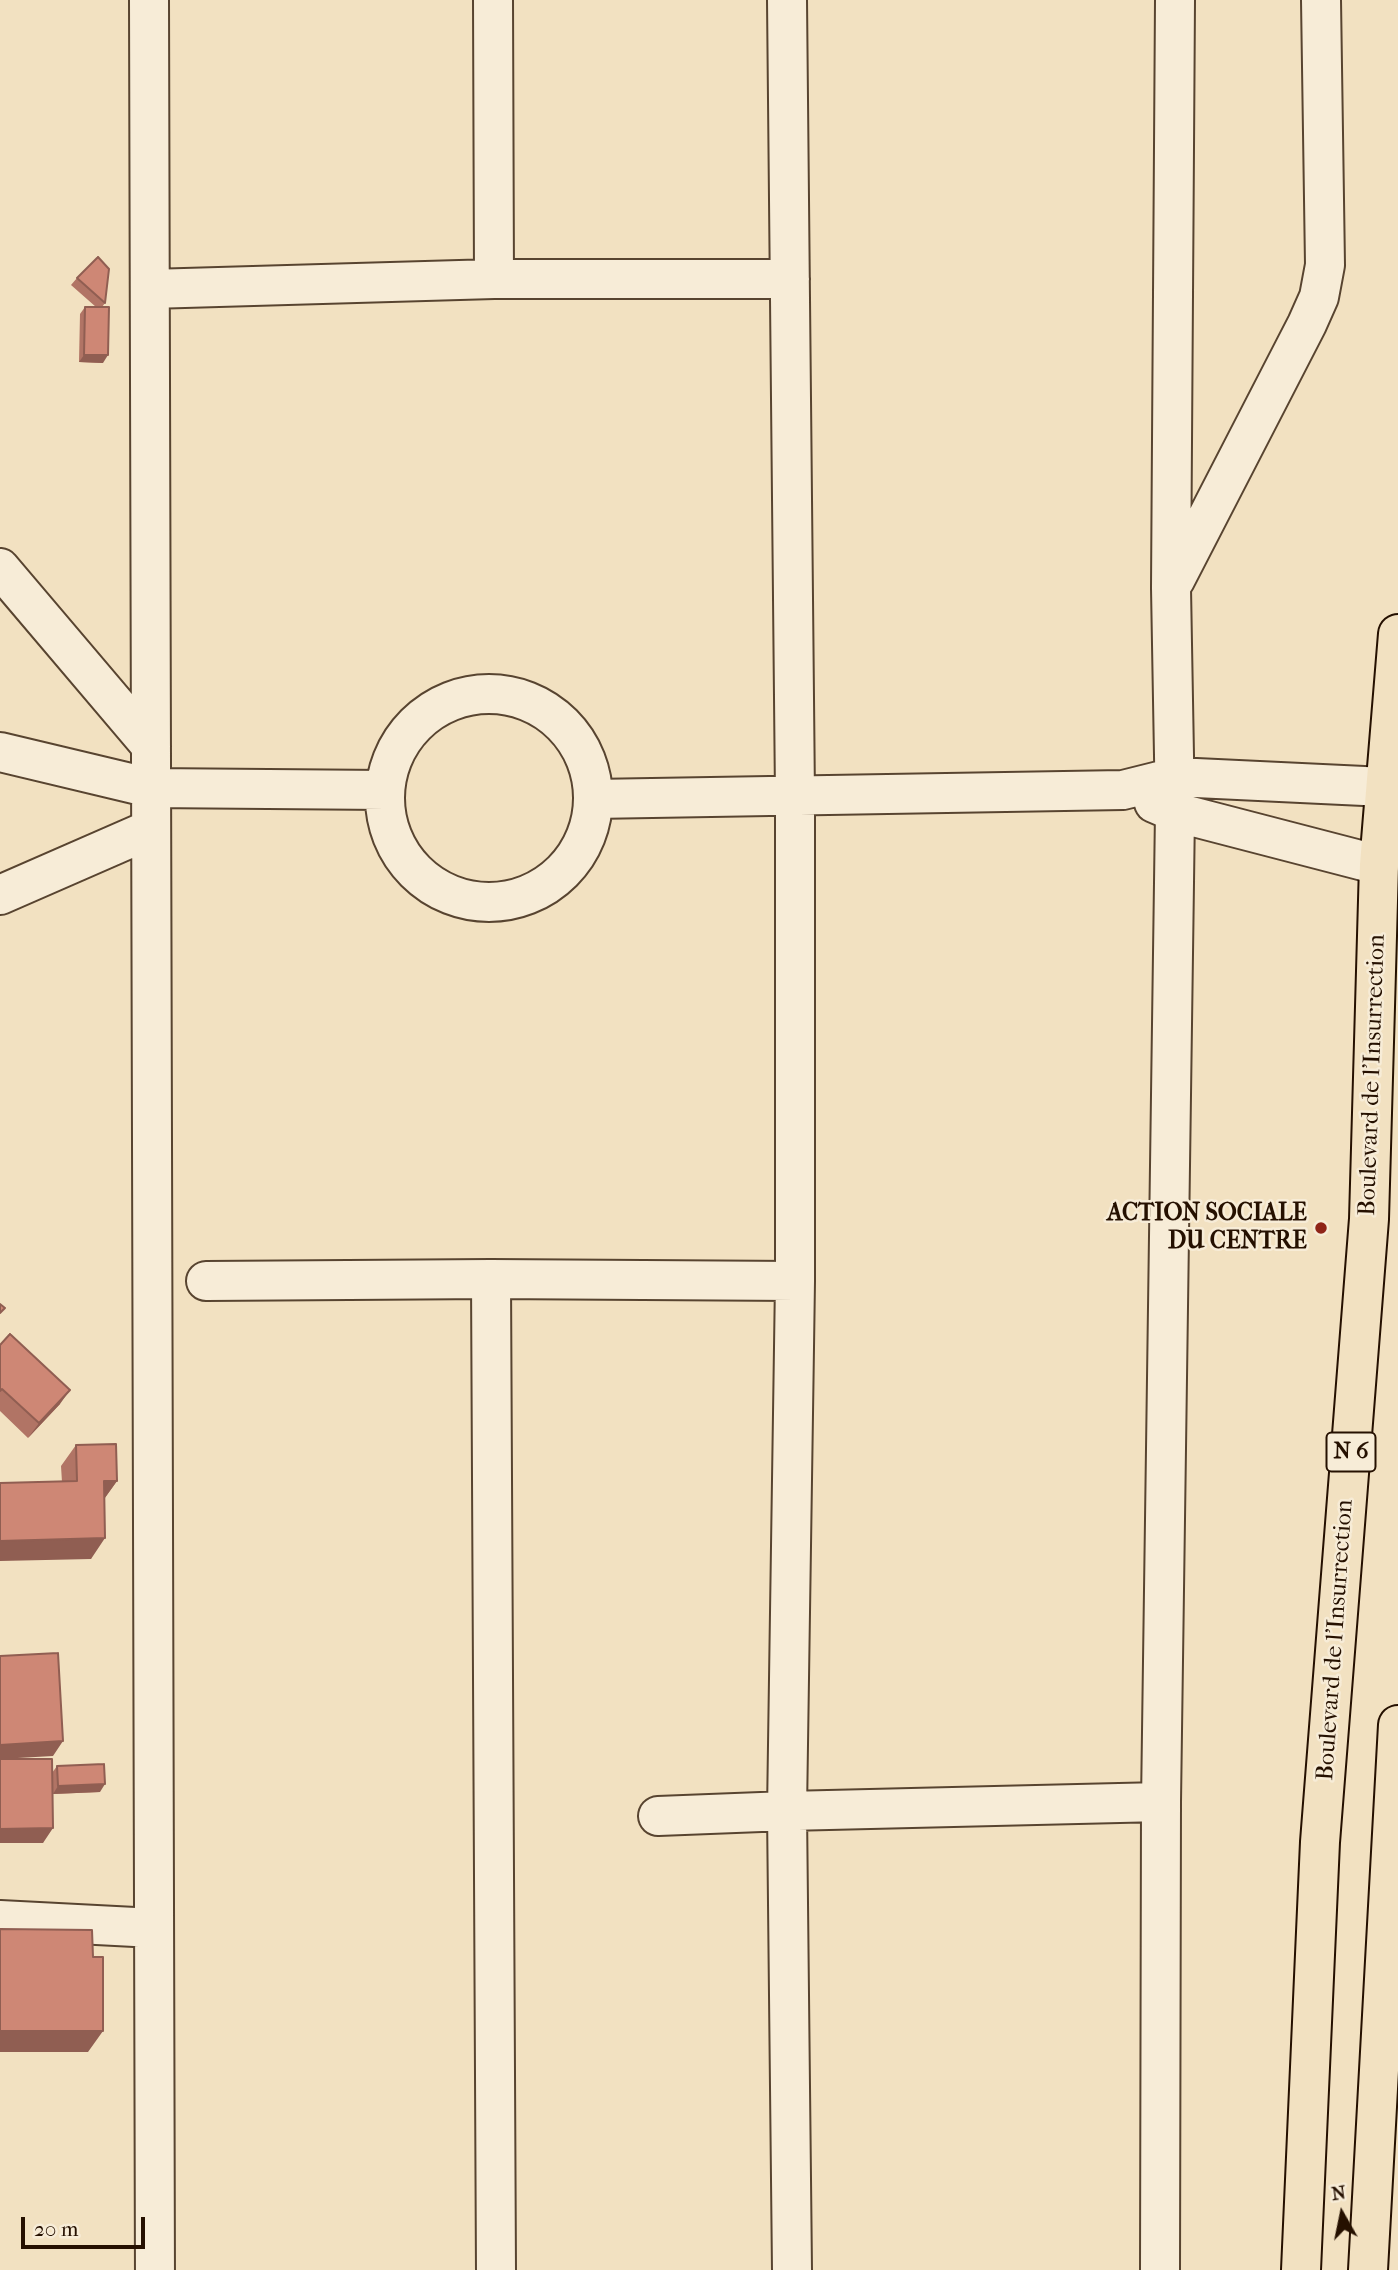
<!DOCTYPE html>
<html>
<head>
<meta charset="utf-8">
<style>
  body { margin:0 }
  #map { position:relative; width:1398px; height:2270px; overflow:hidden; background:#f2e1c1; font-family:"IM FELL French Canon",serif }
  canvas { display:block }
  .north { position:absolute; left:1307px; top:2179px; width:70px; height:70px; -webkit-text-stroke:5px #f7ecd7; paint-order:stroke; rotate:351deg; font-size:19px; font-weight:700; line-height:28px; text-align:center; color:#251000 }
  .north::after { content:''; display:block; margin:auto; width:24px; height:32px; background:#251000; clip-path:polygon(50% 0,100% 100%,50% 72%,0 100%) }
  .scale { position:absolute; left:21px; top:2217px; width:124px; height:32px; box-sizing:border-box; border:4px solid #251000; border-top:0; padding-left:9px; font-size:21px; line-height:24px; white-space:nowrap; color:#251000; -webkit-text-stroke:5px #f7ecd7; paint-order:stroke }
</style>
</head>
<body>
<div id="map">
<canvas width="1398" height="2270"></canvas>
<div class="north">N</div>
<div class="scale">20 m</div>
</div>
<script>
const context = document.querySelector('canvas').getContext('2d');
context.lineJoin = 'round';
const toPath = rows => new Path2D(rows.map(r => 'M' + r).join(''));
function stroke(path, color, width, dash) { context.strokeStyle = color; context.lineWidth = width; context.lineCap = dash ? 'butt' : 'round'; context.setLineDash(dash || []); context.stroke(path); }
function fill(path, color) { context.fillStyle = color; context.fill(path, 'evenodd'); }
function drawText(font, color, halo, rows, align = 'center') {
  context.font = font + ' "IM FELL French Canon",serif'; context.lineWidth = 5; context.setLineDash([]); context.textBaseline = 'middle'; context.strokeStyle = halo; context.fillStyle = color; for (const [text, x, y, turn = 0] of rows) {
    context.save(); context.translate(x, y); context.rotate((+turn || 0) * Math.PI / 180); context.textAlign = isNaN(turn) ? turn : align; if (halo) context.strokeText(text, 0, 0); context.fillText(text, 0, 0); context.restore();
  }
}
const minor = toPath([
  [149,0,155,2270],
  [493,0,494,279],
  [787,0,795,796,795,1281,787,1811,792,2270],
  [150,289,494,279,790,279],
  [0,568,151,746],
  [1175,580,1307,324,1319,297,1325,265,1321,0],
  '385 798a104 104 0 1 1 208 0a104 104 0 1 1-208 0Z',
  [0,752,151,788,385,790],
  [593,799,1123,790,1175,777,1385,787],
  [1154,803,1175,812,1379,865],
  [0,895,151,829],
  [491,1279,496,2270],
  [206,1281,491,1279,795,1281],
  [658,1816,787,1811,1161,1802],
  [0,1920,154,1928],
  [1160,2270,1161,1802,1175,812,1171,588,1175,0]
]);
const primary = toPath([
  [1301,2270,1320,1842,1369,1219,1379,865,1398,634],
  [1368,2270,1398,1725]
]);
stroke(minor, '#584430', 42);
stroke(primary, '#251000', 42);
stroke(minor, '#f7ecd7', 38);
stroke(primary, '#f2e1c1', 38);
fill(toPath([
  [77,278,105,303,102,307,103,363,79,362,80,314,85,307,96,307,71,285],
  [0,1345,60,1404,28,1438,0,1411],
  [76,1445,117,1481,104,1499,91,1559,62,1482,61,1466],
  [0,1759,52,1773,57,1766,100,1792,53,1794,43,1843,0,1843]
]), '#b17465');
fill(toPath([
  [84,355,108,355,103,363,79,362],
  [70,1390,60,1404,28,1438,39,1423],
  [104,1481,117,1481,102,1502],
  [105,1538,91,1559,0,1561,0,1541],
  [63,1741,53,1756,0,1759,0,1745],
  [105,1784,100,1792,53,1794,58,1786],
  [53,1828,43,1843,0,1843,0,1829],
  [0,2031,103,2031,88,2052,0,2052]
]), '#905e52');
const building = toPath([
  [98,257,109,269,105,303,77,278,98,257],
  [85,307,109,307,108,355,84,355,85,307],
  [0,1304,5,1308,0,1313,0,1304],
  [10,1334,70,1390,39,1423,2,1389,0,1391,0,1345,10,1334],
  [116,1444,117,1481,104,1481,105,1538,0,1541,0,1483,77,1481,76,1445,116,1444],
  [58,1653,63,1741,0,1745,0,1656,58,1653],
  [0,1759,52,1759,53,1828,0,1829,0,1759],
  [104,1764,105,1784,58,1786,57,1766,104,1764],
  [0,1929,92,1930,93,1957,103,1957,103,2031,0,2031,0,1929]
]);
fill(building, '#ce8775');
stroke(building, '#905e52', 2);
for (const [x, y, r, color] of [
  [1321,1228,7,"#8f2418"]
]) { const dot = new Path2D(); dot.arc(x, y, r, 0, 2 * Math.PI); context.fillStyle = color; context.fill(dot); stroke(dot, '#f7ecd7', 2.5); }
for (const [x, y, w] of [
  [1351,1452,49]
]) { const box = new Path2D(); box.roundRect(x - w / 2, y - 19.5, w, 39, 5); context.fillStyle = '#f7ecd7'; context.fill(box); stroke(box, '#251000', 2); }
drawText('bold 23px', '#251000', null, [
  ["N 6",1351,1452]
]);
drawText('24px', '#251000', '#f7ecd7', [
  ["Boulevard de l'Insurrection",1373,1075,-88],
  ["Boulevard de l'Insurrection",1336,1640,-86]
]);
drawText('bold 24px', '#251000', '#f7ecd7', [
  ["ACTION SOCIALE",1307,1214],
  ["DU CENTRE",1307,1242]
], 'right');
</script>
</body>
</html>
